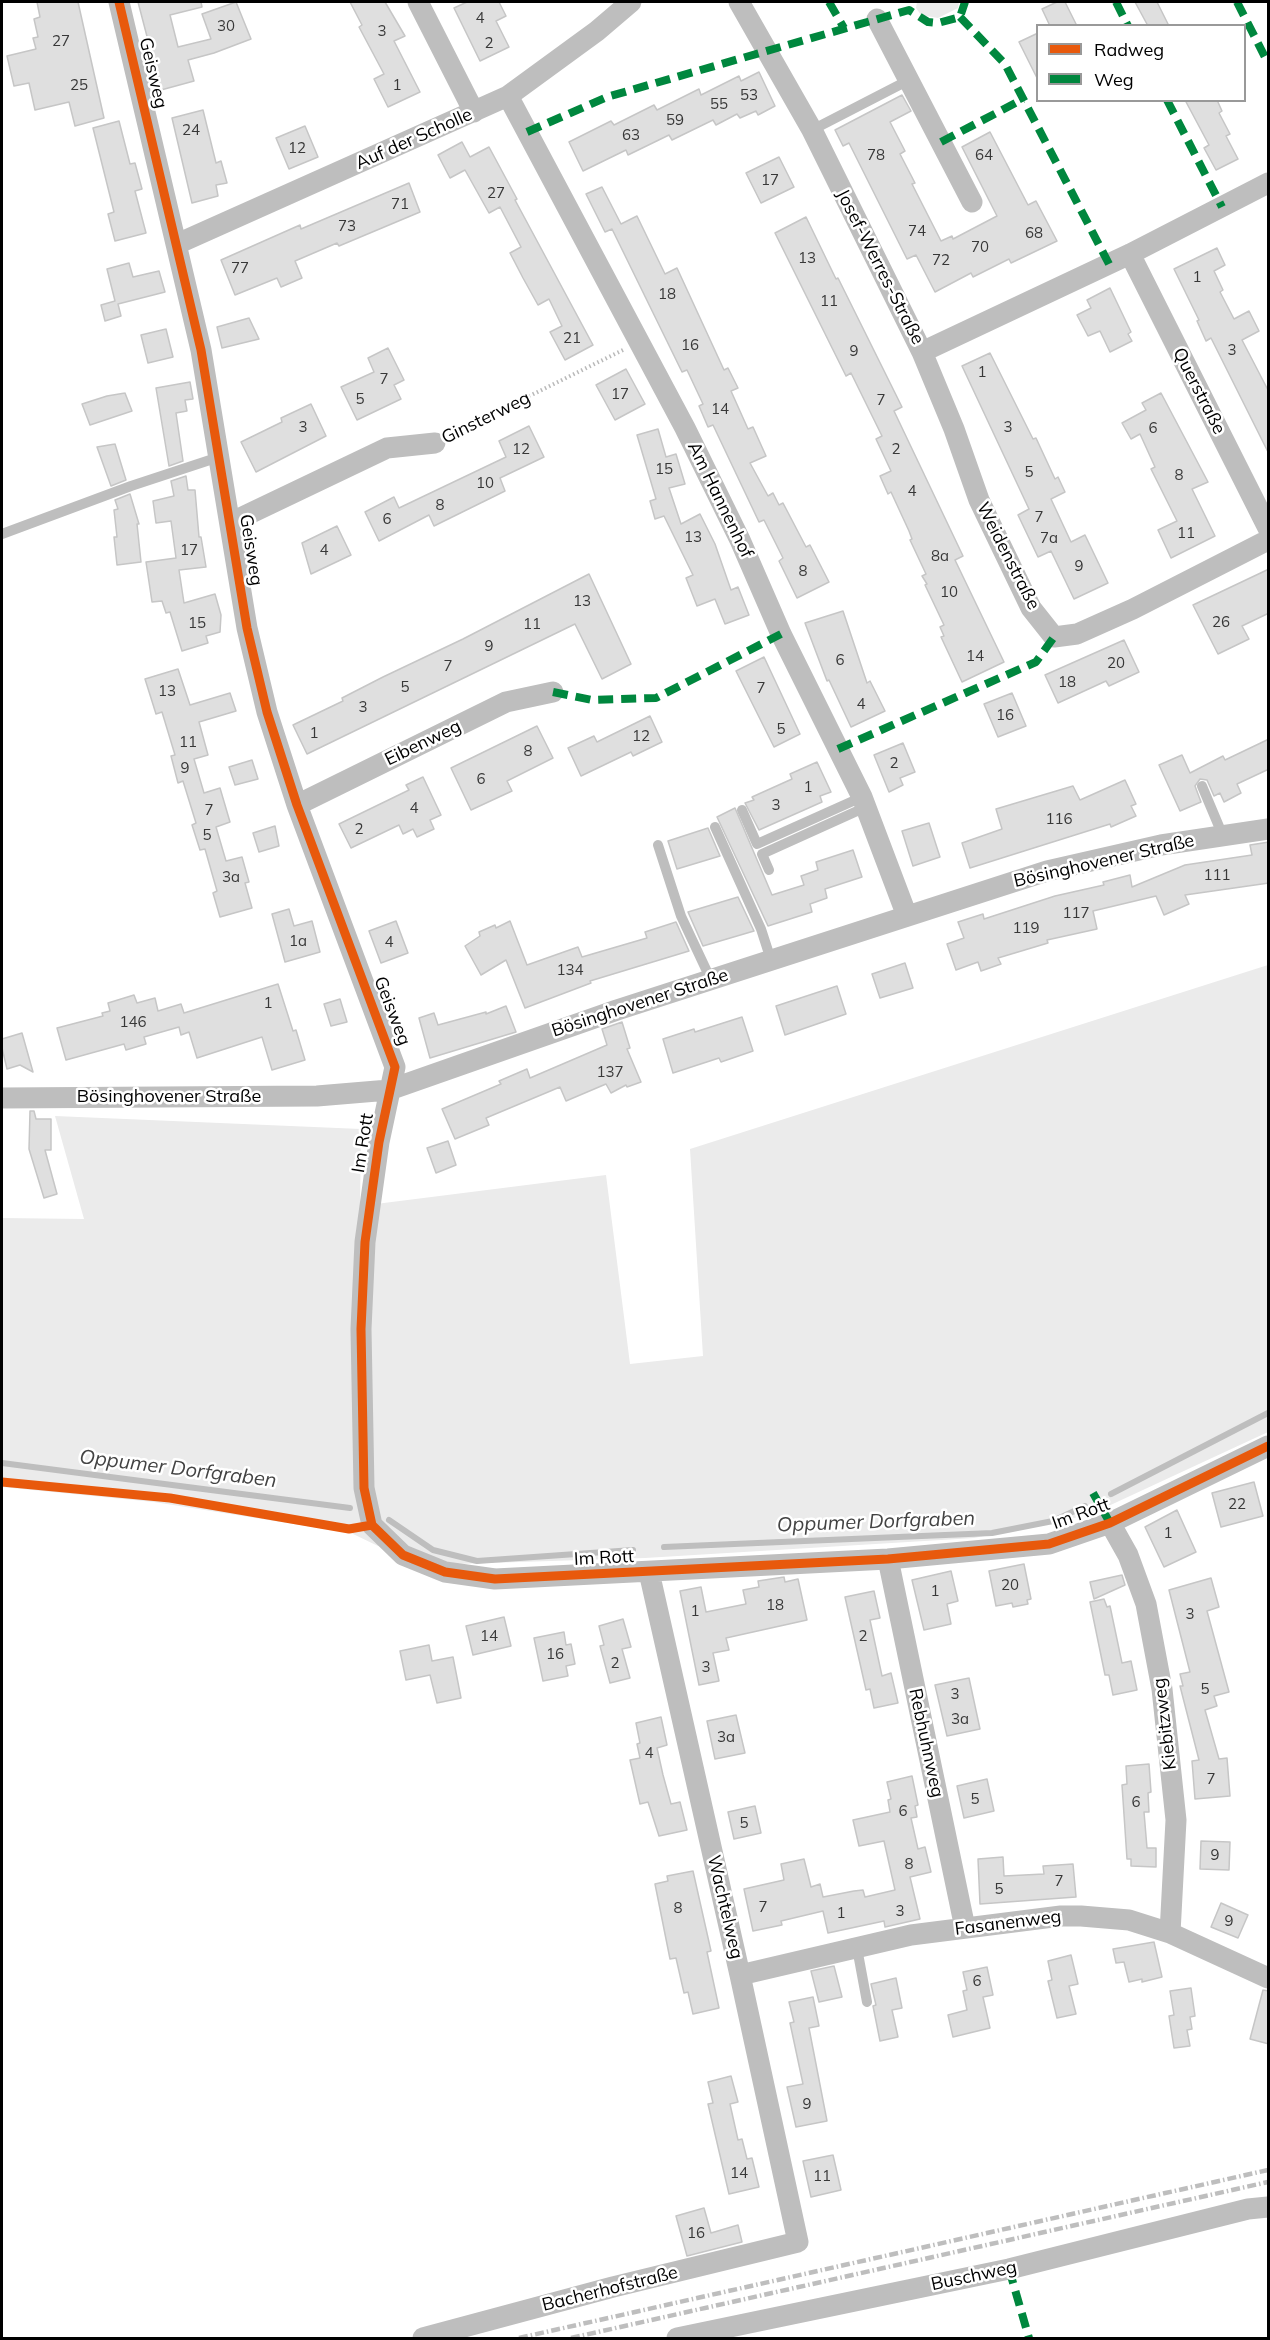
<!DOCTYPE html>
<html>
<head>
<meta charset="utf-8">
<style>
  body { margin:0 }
  #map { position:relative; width:1270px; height:2340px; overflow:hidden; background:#fff; font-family:Mulish,sans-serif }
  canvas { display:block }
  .frame { position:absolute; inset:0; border:3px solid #000; pointer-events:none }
  .legend { position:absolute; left:1036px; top:24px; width:210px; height:78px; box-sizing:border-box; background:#fff; border:2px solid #999; margin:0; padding:8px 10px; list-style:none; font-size:18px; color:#000 }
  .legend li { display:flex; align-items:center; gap:12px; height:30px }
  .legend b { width:30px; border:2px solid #999 }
</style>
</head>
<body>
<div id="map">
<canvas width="1270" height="2340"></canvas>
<div class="frame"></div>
<ul class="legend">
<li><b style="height:8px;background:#e8590c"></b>Radweg</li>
<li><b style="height:8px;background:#00873e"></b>Weg</li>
</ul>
</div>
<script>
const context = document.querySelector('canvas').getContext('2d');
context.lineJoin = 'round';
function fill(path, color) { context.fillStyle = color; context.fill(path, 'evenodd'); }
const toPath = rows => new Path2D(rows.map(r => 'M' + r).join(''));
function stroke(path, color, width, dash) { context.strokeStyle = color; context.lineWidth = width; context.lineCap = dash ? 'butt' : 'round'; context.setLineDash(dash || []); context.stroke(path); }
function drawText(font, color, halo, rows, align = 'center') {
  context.font = font + ' Mulish,sans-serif'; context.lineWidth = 5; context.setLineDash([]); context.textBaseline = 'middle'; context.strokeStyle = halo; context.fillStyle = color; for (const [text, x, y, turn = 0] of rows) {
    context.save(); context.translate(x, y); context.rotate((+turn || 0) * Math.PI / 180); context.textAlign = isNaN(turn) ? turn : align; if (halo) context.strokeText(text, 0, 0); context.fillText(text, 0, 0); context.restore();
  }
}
fill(toPath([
  [917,2,959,2,958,8,938,18,921,15,916,8],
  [1268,965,1268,1432,1089,1515,974,1538,645,1558,457,1564,378,1546,351,1533,154,1502,2,1487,2,1218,84,1219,55,1116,361,1129,360,1206,606,1175,630,1364,703,1356,690,1149]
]), '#ebebeb');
stroke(toPath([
  [2,1463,350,1508],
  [1111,1494,1268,1413],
  [389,1520,433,1550,477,1561,633,1550],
  [664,1547,992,1533,1053,1521,1085,1506]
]), '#bebebe', 6);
const building = toPath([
  [37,2,78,2,104,118,75,126,69,102,35,110,29,83,14,86,7,56,36,49,33,38,38,37,34,19,40,17,37,2],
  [138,2,201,2,202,7,170,15,178,47,211,39,202,14,236,2,251,39,214,53,188,60,194,81,161,90,138,2],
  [350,2,385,2,405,36,394,41,420,92,388,107,374,79,384,74,359,27,362,25,350,2],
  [467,2,499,2,506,16,496,21,509,47,480,61,454,8,467,2],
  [1057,2,1065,2,1077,26,1050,26,1042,9,1057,2],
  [1135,2,1157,2,1169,26,1148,26,1135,2],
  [1038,33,1038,80,1019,42,1038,33],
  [759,72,775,106,758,115,756,111,740,118,737,114,716,125,713,120,672,140,669,135,628,155,626,150,583,171,569,142,611,121,614,125,654,105,657,110,699,89,701,95,739,76,741,81,759,72],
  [902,95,911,111,890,122,905,151,900,154,915,183,912,184,941,241,952,236,953,239,997,216,962,147,990,132,1028,205,1036,201,1057,241,1011,263,1009,259,973,277,971,273,935,292,916,255,907,259,849,143,843,146,835,130,902,95],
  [1185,100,1217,100,1222,111,1219,113,1230,134,1226,136,1238,159,1216,170,1204,148,1209,145,1185,100],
  [203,110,216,163,221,161,227,183,216,185,218,196,192,203,172,118,203,110],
  [119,121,130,164,135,163,142,189,135,191,146,233,115,241,108,214,114,212,93,128,119,121],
  [305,126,318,157,289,169,276,138,305,126],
  [462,142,470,157,489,147,517,199,515,200,593,345,565,360,550,332,562,326,549,299,538,305,523,278,510,253,521,247,500,207,489,213,465,170,450,178,438,155,462,142],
  [779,157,794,187,761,203,746,173,779,157],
  [409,183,420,212,339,246,337,243,295,261,302,278,281,287,277,278,235,295,221,260,300,225,301,229,409,183],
  [602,187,621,224,637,216,665,274,677,268,724,370,728,368,738,388,731,391,748,429,753,427,766,456,750,463,768,496,773,493,779,505,783,503,806,547,810,545,829,582,797,598,779,561,783,558,764,520,759,522,713,425,708,427,699,406,703,404,687,370,682,372,612,229,605,232,586,194,602,187],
  [806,217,836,279,838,278,902,407,894,411,963,556,955,560,1004,662,962,682,941,637,944,636,940,627,944,625,925,585,927,584,922,576,926,574,910,540,912,539,909,531,891,492,888,494,880,476,891,471,876,439,882,436,851,373,846,376,775,233,806,217],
  [1217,248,1225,265,1214,271,1223,290,1220,292,1234,319,1249,311,1259,331,1242,340,1269,392,1269,454,1211,338,1206,341,1197,321,1199,320,1174,269,1217,248],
  [129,263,133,277,159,271,165,292,118,304,121,316,105,321,101,305,115,301,107,269,129,263],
  [1110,288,1131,332,1128,334,1132,341,1110,352,1100,331,1088,336,1077,315,1091,308,1087,300,1110,288],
  [249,318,259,339,222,348,217,327,249,318],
  [166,329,173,357,148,363,141,335,166,329],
  [388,348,404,380,394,385,401,399,357,420,341,387,374,372,368,358,388,348],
  [990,353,1033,439,1036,438,1055,479,1058,477,1065,492,1051,499,1071,542,1085,535,1108,583,1074,599,1051,551,1038,557,1018,515,1029,509,962,366,990,353],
  [626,369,645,404,615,420,596,385,626,369],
  [190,382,193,399,185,400,187,411,176,413,183,461,169,466,156,388,190,382],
  [125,393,132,411,90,425,82,404,107,396,125,393],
  [1161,393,1208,482,1192,489,1215,536,1171,558,1158,530,1177,521,1151,469,1155,467,1140,434,1131,439,1122,423,1146,410,1142,403,1161,393],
  [311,404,326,436,256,472,241,442,282,422,281,418,311,404],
  [529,426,544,457,500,478,505,491,434,526,429,515,379,541,365,512,394,497,399,508,506,457,499,441,529,426],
  [658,429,666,457,676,454,685,484,669,488,681,524,700,514,715,544,731,590,738,587,749,615,725,624,715,599,697,606,686,578,693,575,664,516,655,519,650,501,656,499,637,435,658,429],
  [115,444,126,480,111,486,97,447,115,444],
  [186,476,188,490,195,490,199,537,201,537,206,567,179,570,184,603,215,594,221,615,220,632,206,636,208,643,182,651,170,612,166,613,162,601,152,602,146,562,176,558,171,521,156,523,153,501,174,496,171,481,186,476],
  [130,494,139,524,137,524,141,562,117,565,114,537,117,537,114,510,118,509,115,500,130,494],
  [337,526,351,555,311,574,302,543,337,526],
  [1269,569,1269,613,1242,626,1249,639,1218,654,1193,605,1269,569],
  [589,574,631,664,602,679,575,624,307,754,293,725,343,701,342,698,383,677,463,639,589,574],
  [843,611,867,683,870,681,885,711,851,727,829,680,827,681,805,623,843,611],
  [1124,640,1139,672,1109,686,1106,681,1058,703,1045,675,1124,640],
  [764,657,800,734,774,747,736,671,764,657],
  [178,669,190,705,230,693,236,711,199,722,208,755,194,759,204,793,220,788,230,822,216,827,226,861,242,857,249,882,245,883,252,908,220,917,213,893,217,891,205,849,200,850,192,825,196,823,183,781,178,783,171,756,175,755,162,712,156,714,145,679,178,669],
  [1012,693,1026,726,998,737,984,704,1012,693],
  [650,716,662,742,633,756,631,752,581,776,568,748,594,736,597,742,650,716],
  [537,726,553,758,507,781,512,791,471,810,451,768,537,726],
  [1269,739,1269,769,1237,784,1241,793,1224,802,1220,793,1214,796,1207,780,1200,779,1195,786,1201,802,1180,811,1159,765,1182,755,1190,773,1223,756,1225,760,1269,739],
  [903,743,915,772,900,778,903,785,889,792,874,755,903,743],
  [252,760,258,779,235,785,229,767,252,760],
  [817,762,831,792,820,796,822,802,759,830,745,803,754,800,752,797,792,779,790,774,817,762],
  [423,777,441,815,430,820,434,829,417,837,413,829,403,834,399,825,351,848,339,824,409,790,406,785,423,777],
  [1125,780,1136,804,1131,806,1136,816,1111,827,1110,824,970,868,962,843,1002,829,996,809,1073,786,1080,800,1125,780],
  [735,808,772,895,804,885,801,876,818,870,816,862,853,850,862,877,825,889,827,898,810,904,812,912,768,926,717,817,735,808],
  [929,823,940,857,913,866,902,831,929,823],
  [275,826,279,846,259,852,253,833,275,826],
  [708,828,720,856,677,869,668,841,708,828],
  [1269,842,1269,883,1185,895,1189,904,1164,915,1156,896,1093,911,1097,929,1047,940,1048,943,998,958,1001,964,981,971,978,962,956,970,947,944,964,938,958,922,983,914,984,919,1055,896,1104,885,1103,882,1130,875,1132,887,1185,865,1252,855,1250,845,1269,842],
  [738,897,754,931,703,946,688,912,738,897],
  [289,909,294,926,312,921,320,952,285,962,272,914,289,909],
  [396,921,408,953,381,963,369,931,396,921],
  [510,921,527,965,578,947,582,957,647,938,645,932,676,922,689,951,590,981,591,983,525,1008,506,960,481,975,465,946,480,936,479,932,495,925,496,928,510,921],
  [905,963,913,988,880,998,872,974,905,963],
  [278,984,293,1031,296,1030,305,1060,272,1070,262,1037,197,1058,189,1032,181,1035,179,1027,144,1037,146,1044,126,1050,124,1044,66,1060,57,1028,103,1016,102,1013,110,1011,108,1003,134,995,137,1003,155,998,158,1011,181,1004,184,1013,278,984],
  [837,986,846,1014,785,1035,776,1006,837,986],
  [340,999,347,1022,331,1026,324,1004,340,999],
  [506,1006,516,1032,430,1058,419,1018,434,1013,438,1025,486,1012,486,1014,506,1006],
  [742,1017,753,1051,721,1062,719,1058,673,1073,663,1039,694,1029,695,1032,742,1017],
  [622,1022,630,1048,627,1049,641,1082,627,1087,626,1085,611,1093,606,1084,566,1101,560,1087,486,1118,489,1125,455,1139,442,1109,501,1084,499,1081,527,1069,530,1078,607,1045,602,1029,622,1022],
  [22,1033,33,1072,20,1065,7,1069,2,1048,2,1039,22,1033],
  [30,1111,34,1111,36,1119,51,1119,51,1150,45,1150,57,1194,44,1198,29,1149,30,1111],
  [448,1141,456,1165,436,1173,427,1148,448,1141],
  [1254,1482,1263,1516,1221,1527,1212,1493,1254,1482],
  [1177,1510,1196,1552,1164,1567,1145,1527,1177,1510],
  [1024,1564,1031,1599,1027,1600,1028,1604,1013,1607,1012,1603,996,1606,989,1571,1024,1564],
  [951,1571,958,1601,947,1604,951,1624,924,1630,912,1580,951,1571],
  [1122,1575,1125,1585,1094,1599,1090,1582,1122,1575],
  [784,1577,785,1582,798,1579,807,1620,726,1638,729,1650,713,1653,719,1681,699,1685,680,1591,701,1587,706,1612,746,1604,743,1590,759,1587,758,1581,784,1577],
  [1211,1578,1219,1607,1207,1611,1229,1692,1214,1696,1217,1706,1205,1710,1219,1759,1227,1758,1230,1796,1195,1799,1192,1761,1199,1760,1180,1686,1183,1686,1180,1674,1190,1672,1169,1590,1211,1578],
  [874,1591,880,1618,870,1620,882,1676,891,1673,898,1703,874,1708,870,1689,866,1690,845,1597,874,1591],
  [1104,1599,1107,1607,1110,1606,1122,1663,1131,1661,1137,1690,1113,1695,1109,1675,1105,1675,1090,1602,1104,1599],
  [504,1617,511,1646,473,1655,466,1626,504,1617],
  [623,1619,631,1647,622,1649,630,1678,610,1683,600,1646,604,1645,599,1626,623,1619],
  [564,1632,566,1645,571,1644,575,1664,566,1666,568,1676,543,1681,534,1638,564,1632],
  [429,1645,432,1661,453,1657,461,1698,437,1703,430,1675,406,1680,400,1651,429,1645],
  [969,1678,980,1729,947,1736,935,1685,969,1678],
  [736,1715,745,1753,715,1759,707,1721,736,1715],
  [661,1717,667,1745,657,1748,663,1775,671,1804,680,1802,687,1830,659,1836,648,1802,640,1804,630,1760,640,1758,637,1744,640,1743,636,1723,661,1717],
  [1149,1764,1151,1792,1148,1793,1149,1812,1144,1812,1147,1848,1156,1848,1156,1867,1131,1866,1131,1859,1127,1859,1122,1785,1127,1784,1126,1766,1149,1764],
  [912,1776,918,1805,915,1806,917,1817,911,1818,918,1849,925,1847,931,1872,910,1877,920,1919,885,1927,884,1921,828,1933,823,1911,781,1921,782,1925,753,1931,744,1889,784,1880,781,1864,804,1859,811,1887,820,1884,823,1897,854,1891,863,1890,865,1897,895,1890,884,1841,859,1846,853,1820,890,1812,888,1800,891,1799,887,1782,912,1776],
  [987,1779,994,1811,964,1818,957,1786,987,1779],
  [755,1806,761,1833,734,1839,728,1812,755,1806],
  [1201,1841,1230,1842,1229,1870,1200,1869,1201,1841],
  [1003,1857,1004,1876,1044,1874,1043,1866,1073,1864,1076,1897,980,1904,978,1859,1003,1857],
  [693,1871,711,1951,707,1952,719,2008,693,2014,688,1992,684,1993,676,1958,670,1959,655,1884,668,1881,667,1876,693,1871],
  [1221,1903,1248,1915,1238,1938,1211,1927,1221,1903],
  [1154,1942,1162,1977,1142,1982,1142,1979,1129,1982,1124,1962,1116,1963,1113,1949,1154,1942],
  [1071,1955,1078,1984,1069,1986,1076,2014,1057,2018,1048,1981,1052,1980,1048,1961,1071,1955],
  [834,1966,842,1997,819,2002,811,1971,834,1966],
  [987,1967,993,1995,983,1997,990,2028,953,2037,948,2015,967,2010,963,1991,967,1990,963,1972,987,1967],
  [896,1978,902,2008,892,2010,898,2037,880,2041,873,2006,876,2005,871,1984,896,1978],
  [1191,1988,1195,2016,1190,2017,1192,2029,1187,2030,1190,2046,1174,2048,1169,2016,1174,2015,1170,1991,1191,1988],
  [1263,1990,1269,1991,1269,2044,1250,2039,1263,1990],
  [813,1997,819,2026,809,2028,827,2121,796,2127,787,2087,803,2084,790,2023,794,2022,789,2002,813,1997],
  [731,2076,738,2102,730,2104,738,2140,742,2139,747,2159,752,2158,759,2187,729,2194,708,2104,713,2103,708,2082,731,2076],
  [833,2155,841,2190,811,2197,803,2161,833,2155],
  [704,2208,711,2233,738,2225,742,2242,687,2256,676,2216,704,2208]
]);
fill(building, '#dfdfdf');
stroke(building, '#c6c6c6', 1.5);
stroke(toPath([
  [452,434,623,350]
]), '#b9b9b9', 4, [1.5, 3]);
stroke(toPath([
  [812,130,909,80],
  [2,534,131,486,219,457],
  [1202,786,1223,836],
  [742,810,757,844,862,797],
  [715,827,761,929,771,960],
  [658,845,681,916,711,980],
  [769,870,762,854,866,807],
  [857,1948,867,2002]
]), '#bebebe', 10);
stroke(toPath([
  [119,2,201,350,247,628,267,712,297,805,395,1067,379,1142,365,1242,361,1329,364,1488,372,1525,403,1555,445,1572,495,1579,888,1559,1049,1544,1110,1523,1268,1446],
  [418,2,474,112],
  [739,2,812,130,922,352,1130,254,1268,183],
  [877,19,972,202],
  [508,96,685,428,740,540,781,634,862,797,907,916],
  [177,244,508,96,597,31,631,2],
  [1130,254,1268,528],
  [922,352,954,429,979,500,1031,608,1054,637,1077,634,1133,609,1268,540],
  [230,523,387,448,435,443],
  [297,805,506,702,553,692],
  [2,1098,317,1096,389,1090,617,1010,1047,871,1161,845,1268,829],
  [1110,1523,1128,1555,1146,1604,1162,1689,1176,1820,1170,1933],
  [888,1559,965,1928],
  [740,1975,911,1935,1061,1916,1081,1916,1129,1920,1170,1933,1268,1978],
  [423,2338,613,2287,798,2242,740,1975,649,1572],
  [677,2338,1009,2269,1248,2209,1268,2207]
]), '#bebebe', 21);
stroke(toPath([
  [519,2338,1268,2170],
  [571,2338,1268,2182]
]), '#bebebe', 4.5, [9, 3, 1.5, 3]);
stroke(toPath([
  [829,2,844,28],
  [1116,2,1128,26],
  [1237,2,1268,63],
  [960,17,1005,64,1109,264],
  [1167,100,1222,207],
  [527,132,607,97,909,10,928,22,938,23,960,17,965,2],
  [941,142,1023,99],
  [553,692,592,700,656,698,781,634],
  [838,749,1036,662,1054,637],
  [1093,1493,1110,1523],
  [1009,2269,1029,2338]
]), '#00873e', 8, [15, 8]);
stroke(toPath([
  [119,2,201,350,247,628,267,712,297,805,395,1067,379,1142,365,1242,361,1329,364,1488,372,1525,403,1555,445,1572,495,1579,888,1559,1049,1544,1110,1523,1268,1446],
  [2,1482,170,1498,349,1529,372,1525]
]), '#e8590c', 9);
drawText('15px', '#383838', null, [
  ["4",480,18],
  ["30",226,26],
  ["3",382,31],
  ["27",61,41],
  ["2",489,43],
  ["25",79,85],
  ["1",397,85],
  ["53",749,95],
  ["55",719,104],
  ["59",675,120],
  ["24",191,130],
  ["63",631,135],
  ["12",297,148],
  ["78",876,155],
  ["64",984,155],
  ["17",770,180],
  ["27",496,193],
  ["71",400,204],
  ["73",347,226],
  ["74",917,231],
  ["68",1034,233],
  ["70",980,247],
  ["13",807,258],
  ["72",941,260],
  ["77",240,268],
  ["1",1197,277],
  ["18",667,294],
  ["11",829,301],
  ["21",572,338],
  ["16",690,345],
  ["3",1232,350],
  ["9",854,351],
  ["1",982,372],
  ["7",384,379],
  ["17",620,394],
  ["5",360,399],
  ["7",881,400],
  ["14",720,409],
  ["3",303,427],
  ["3",1008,427],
  ["6",1153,428],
  ["12",521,449],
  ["2",896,449],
  ["15",664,469],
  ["5",1029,472],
  ["8",1179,475],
  ["10",485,483],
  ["4",912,491],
  ["8",440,505],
  ["7",1039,517],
  ["6",387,519],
  ["11",1186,533],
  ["13",693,537],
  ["7a",1049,538],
  ["17",189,550],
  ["4",324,550],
  ["8a",940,556],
  ["9",1079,566],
  ["8",803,571],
  ["10",949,592],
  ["13",582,601],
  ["26",1221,622],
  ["15",197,623],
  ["11",532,624],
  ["9",489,646],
  ["14",975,656],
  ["6",840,660],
  ["20",1116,663],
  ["7",448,666],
  ["18",1067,682],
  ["5",405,687],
  ["7",761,688],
  ["13",167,691],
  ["4",861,704],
  ["3",363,707],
  ["16",1005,715],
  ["5",781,729],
  ["1",314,733],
  ["12",641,736],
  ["11",188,742],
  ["8",528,751],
  ["2",894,763],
  ["9",185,768],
  ["6",481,779],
  ["1",808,787],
  ["3",776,805],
  ["4",414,808],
  ["7",209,810],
  ["116",1059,819],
  ["2",359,829],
  ["5",207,835],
  ["111",1217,875],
  ["3a",231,877],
  ["117",1076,913],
  ["119",1026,928],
  ["1a",298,941],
  ["4",389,942],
  ["134",570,970],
  ["1",268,1003],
  ["146",133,1022],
  ["137",610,1072],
  ["22",1237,1504],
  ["1",1168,1533],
  ["20",1010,1585],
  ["1",935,1591],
  ["18",775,1605],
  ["1",695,1611],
  ["3",1190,1614],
  ["14",489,1636],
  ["2",863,1636],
  ["16",555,1654],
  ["2",615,1663],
  ["3",706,1667],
  ["5",1205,1689],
  ["3",955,1694],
  ["3a",960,1719],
  ["3a",726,1737],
  ["4",649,1753],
  ["7",1211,1779],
  ["5",975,1799],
  ["6",1136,1802],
  ["6",903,1811],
  ["5",744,1823],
  ["9",1215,1855],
  ["8",909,1864],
  ["7",1059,1881],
  ["5",999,1889],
  ["7",763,1907],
  ["8",678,1908],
  ["3",900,1911],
  ["1",841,1913],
  ["9",1229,1921],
  ["6",977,1981],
  ["9",807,2104],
  ["14",739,2173],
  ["11",822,2176],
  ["16",696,2233]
]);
drawText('18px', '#000', '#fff', [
  ["Geisweg",153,73,77],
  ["Auf der Scholle",414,139,-24],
  ["Josef-Werres-Straße",880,267,63],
  ["Querstraße",1199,391,63],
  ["Ginsterweg",486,418,-26],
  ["Am Hannenhof",720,500,64],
  ["Geisweg",251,550,81],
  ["Weidenstraße",1008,556,63],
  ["Eibenweg",423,743,-26],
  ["Bösinghovener Straße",1104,861,-13],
  ["Bösinghovener Straße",640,1003,-18],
  ["Geisweg",392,1011,69],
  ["Bösinghovener Straße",169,1097],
  ["Im Rott",363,1143,-81],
  ["Im Rott",1081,1514,-20],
  ["Im Rott",604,1558,-3],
  ["Kiebitzweg",1165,1724,-97],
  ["Rebhuhnweg",926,1743,78],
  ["Wachtelweg",725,1907,77],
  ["Fasanenweg",1008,1923,-7],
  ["Buschweg",974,2276,-12],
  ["Bacherhofstraße",610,2289,-14]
]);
drawText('italic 20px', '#434343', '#fff', [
  ["Oppumer Dorfgraben",178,1469,7],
  ["Oppumer Dorfgraben",876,1522,-2]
]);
</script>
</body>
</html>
